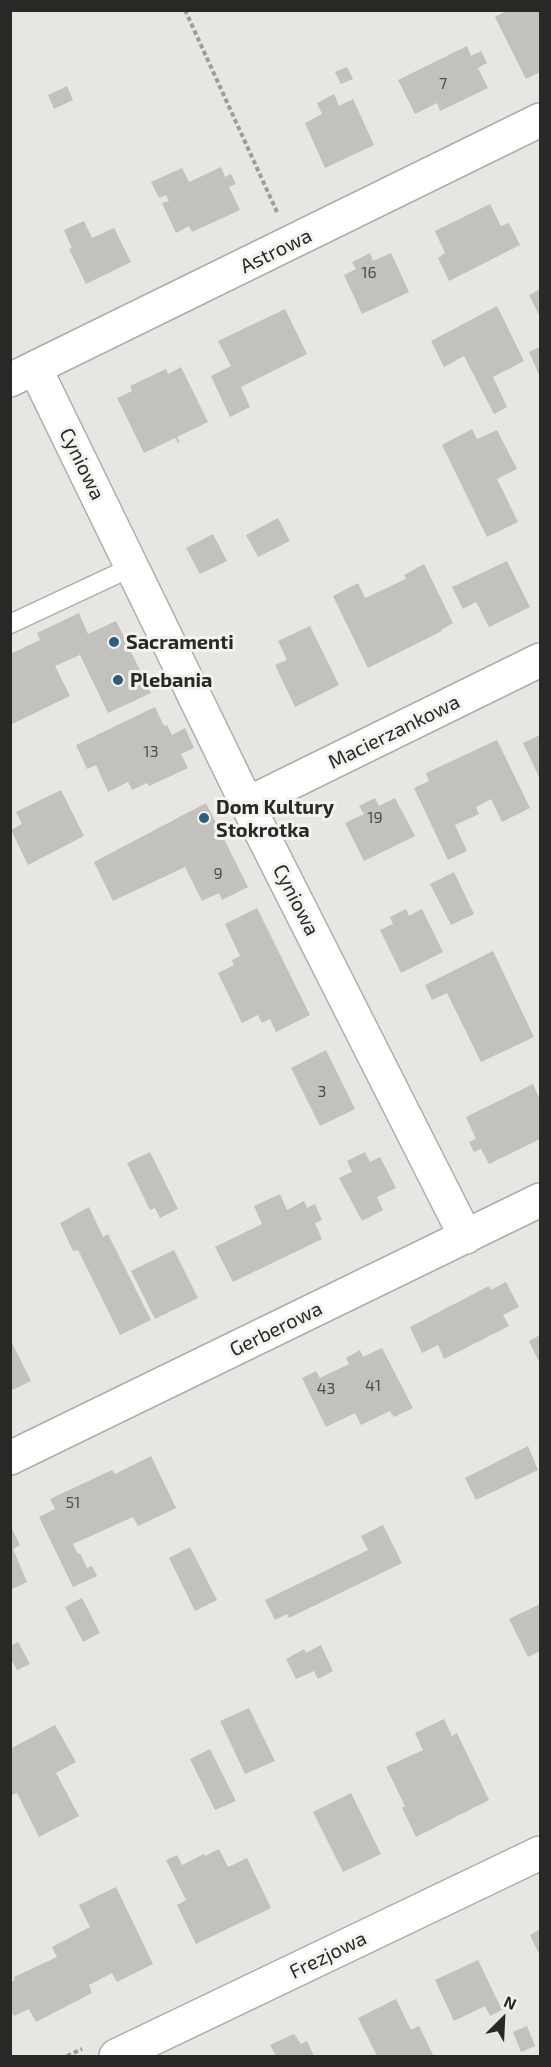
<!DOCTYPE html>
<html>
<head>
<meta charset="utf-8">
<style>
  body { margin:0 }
  #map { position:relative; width:551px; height:2067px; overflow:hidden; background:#e7e6e2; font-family:"Exo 2",sans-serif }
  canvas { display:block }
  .frame { position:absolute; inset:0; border:12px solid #282826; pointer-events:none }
  .north { position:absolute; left:473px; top:1989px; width:60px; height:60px; -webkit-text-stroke:4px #f5f3f0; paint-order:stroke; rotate:24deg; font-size:16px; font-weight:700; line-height:24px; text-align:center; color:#282826 }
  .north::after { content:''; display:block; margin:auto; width:21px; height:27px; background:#282826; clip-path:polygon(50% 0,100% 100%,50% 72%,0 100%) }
</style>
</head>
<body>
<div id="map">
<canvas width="551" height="2067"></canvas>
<div class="frame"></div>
<div class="north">N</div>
</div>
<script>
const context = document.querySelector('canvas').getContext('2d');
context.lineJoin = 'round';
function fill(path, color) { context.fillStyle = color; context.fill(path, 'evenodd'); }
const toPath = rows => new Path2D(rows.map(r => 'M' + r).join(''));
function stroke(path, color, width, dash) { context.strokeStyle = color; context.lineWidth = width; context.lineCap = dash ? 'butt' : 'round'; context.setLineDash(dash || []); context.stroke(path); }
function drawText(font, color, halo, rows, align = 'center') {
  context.font = font + ' "Exo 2",sans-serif'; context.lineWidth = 6; context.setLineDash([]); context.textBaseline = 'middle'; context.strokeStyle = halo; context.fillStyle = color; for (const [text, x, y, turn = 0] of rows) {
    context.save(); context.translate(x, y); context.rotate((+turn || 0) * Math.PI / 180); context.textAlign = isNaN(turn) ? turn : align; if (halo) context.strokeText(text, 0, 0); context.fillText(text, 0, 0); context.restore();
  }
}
fill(toPath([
  [508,10,540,10,540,72,526,79,495,17],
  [467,46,471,56,481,51,487,63,478,68,488,88,440,111,437,103,415,114,398,80],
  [347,67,353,79,341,84,335,72],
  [67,86,73,100,54,109,48,95],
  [334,94,339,106,353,99,374,145,325,168,305,123,322,114,317,103],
  [221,167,225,177,231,174,236,184,229,187,240,210,192,232,189,226,176,233,162,203,169,201,166,195,159,198,151,182,182,168,189,182],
  [490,204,501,226,509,223,520,245,449,281,438,258,445,253,435,231],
  [84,221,92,238,114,228,131,262,86,284,69,249,72,248,64,230],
  [370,253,373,261,391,253,409,292,362,314,344,275,356,269,352,262],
  [540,289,540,317,529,295],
  [497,306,524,361,493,377,507,407,494,414,464,356,444,367,431,341],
  [285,309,307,354,241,387,250,407,230,417,211,376,231,366,218,341],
  [540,347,540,377,529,352],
  [181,367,208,422,177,437,180,442,178,443,175,438,144,453,117,398,132,391,130,386,166,369,168,374],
  [472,429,477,439,497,430,517,469,497,479,518,522,487,537,442,445],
  [278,518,290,541,258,557,246,535],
  [213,534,227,561,200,574,186,548],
  [507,561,530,607,489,627,476,602,463,609,452,587],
  [424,564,453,623,441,630,442,631,368,668,333,596,358,583,365,598,406,579,404,575],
  [79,613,88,634,116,621,151,693,108,713,80,655,55,666,70,696,10,725,10,654,40,640,37,633],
  [310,626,339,685,295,707,275,665,287,660,278,641],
  [155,707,164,726,167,725,172,735,185,728,194,748,181,754,188,768,149,786,147,783,132,790,128,782,108,792,96,765,87,769,76,745],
  [540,735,540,779,523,743],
  [497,740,530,808,502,822,491,799,476,807,479,814,455,825,467,851,448,860,414,788,429,781,426,773],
  [61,790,84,836,28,865,11,830,22,824,16,812],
  [375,798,379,806,395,798,415,836,364,861,345,823,364,814,359,806],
  [206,803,248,887,222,900,219,893,202,901,185,867,113,901,94,862],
  [454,872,474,914,451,925,430,884],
  [257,908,310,1015,276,1032,270,1019,262,1023,258,1015,242,1023,218,973,234,965,232,960,240,956,225,924],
  [406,909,409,916,422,909,443,952,401,973,380,930,393,924,390,917],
  [493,951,534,1037,481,1062,447,993,432,1000,425,985],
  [326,1050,355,1109,320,1126,291,1068],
  [533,1084,540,1100,540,1139,489,1164,481,1149,474,1152,469,1142,476,1139,466,1117],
  [150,1152,178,1209,160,1218,155,1208,150,1210,127,1163],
  [365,1152,370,1162,380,1157,396,1188,377,1197,383,1210,362,1221,339,1178,352,1172,347,1161],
  [280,1194,287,1210,304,1201,307,1208,315,1204,322,1220,315,1223,322,1239,233,1282,215,1247,262,1224,254,1206],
  [89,1207,103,1237,108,1234,151,1320,120,1335,78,1250,73,1251,60,1223],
  [174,1250,198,1298,155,1319,131,1271],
  [506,1282,519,1307,503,1315,509,1326,444,1359,438,1345,422,1353,410,1327,489,1286,491,1290],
  [540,1335,540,1364,529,1341],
  [10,1339,31,1381,10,1391],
  [382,1348,413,1408,394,1417,390,1411,361,1425,355,1413,326,1427,302,1378,316,1371,320,1378,349,1364,346,1358,360,1350,363,1357],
  [528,1446,538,1470,476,1500,465,1478],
  [151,1456,176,1508,138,1526,133,1517,73,1544,78,1554,80,1553,87,1568,92,1566,97,1576,73,1587,39,1517,55,1509,50,1499,112,1470,115,1474],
  [10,1525,20,1545,13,1549,27,1582,10,1590],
  [383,1525,402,1563,289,1618,287,1614,275,1620,265,1600,368,1550,361,1536],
  [190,1547,217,1600,195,1611,169,1558],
  [82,1598,100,1633,83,1642,65,1607],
  [540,1604,540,1651,528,1657,509,1619],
  [18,1642,30,1664,17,1670,10,1657,10,1646],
  [321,1645,333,1671,318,1679,314,1671,296,1679,286,1659,304,1649,306,1653],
  [249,1708,275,1761,245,1774,220,1721],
  [444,1719,452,1736,457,1733,489,1800,416,1837,402,1808,405,1806,386,1767,423,1750,415,1733],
  [55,1725,76,1762,56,1773,79,1816,39,1837,17,1793,10,1796,10,1749],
  [210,1749,236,1801,215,1810,190,1759],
  [351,1793,381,1854,343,1872,313,1812],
  [219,1849,228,1867,247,1858,271,1908,196,1944,177,1905,186,1900,166,1860,177,1855,182,1865,204,1854,205,1856],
  [116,1887,153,1964,117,1982,112,1973,89,1985,92,1993,36,2022,29,2009,14,2016,10,2009,10,1982,15,1980,14,1977,57,1957,52,1947,90,1927,79,1905],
  [540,1929,540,1956,530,1935],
  [478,1960,502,2010,490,2016,485,2006,454,2021,435,1980],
  [396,1999,411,2030,419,2026,433,2055,428,2056,377,2056,358,2018],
  [527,2026,535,2046,521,2052,513,2032],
  [294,2034,301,2044,307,2041,314,2056,276,2056,270,2045]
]), '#c2c1be');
const service = toPath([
  [10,624,132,567]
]);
const minor = toPath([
  [35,368,247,804,466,1237],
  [10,380,540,120],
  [247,804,540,660],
  [10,1458,540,1200],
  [116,2056,540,1853]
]);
stroke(service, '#adaca9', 21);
stroke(minor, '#adaca9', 36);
stroke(toPath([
  [185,10,277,212],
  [67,2056,82,2049]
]), '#9c9c99', 4, [4.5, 3]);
stroke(service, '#fff', 18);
stroke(minor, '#fff', 33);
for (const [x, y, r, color] of [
  [114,642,6,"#2e5e7c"],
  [118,680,6,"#2e5e7c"],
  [204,818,6,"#2e5e7c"]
]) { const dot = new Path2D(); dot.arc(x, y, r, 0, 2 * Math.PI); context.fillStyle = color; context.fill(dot); stroke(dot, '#f5f3f0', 2); }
drawText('16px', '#4e4e4c', null, [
  ["7",443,84],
  ["16",369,273],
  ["13",151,752],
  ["19",375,818],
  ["9",218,874],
  ["3",322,1092],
  ["41",373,1386],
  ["43",326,1389],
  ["51",73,1503]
]);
drawText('20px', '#282826', '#f5f3f0', [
  ["Astrowa",276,251,-26],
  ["Cyniowa",82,464,64],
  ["Macierzankowa",394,732,-26],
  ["Cyniowa",296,900,63],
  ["Gerberowa",276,1329,-26],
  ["Frezjowa",328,1955,-26]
]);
drawText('bold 20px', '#282826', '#f5f3f0', [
  ["Sacramenti",126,642],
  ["Plebania",130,680],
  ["Dom Kultury",216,807],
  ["Stokrotka",216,830]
], 'left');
</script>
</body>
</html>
